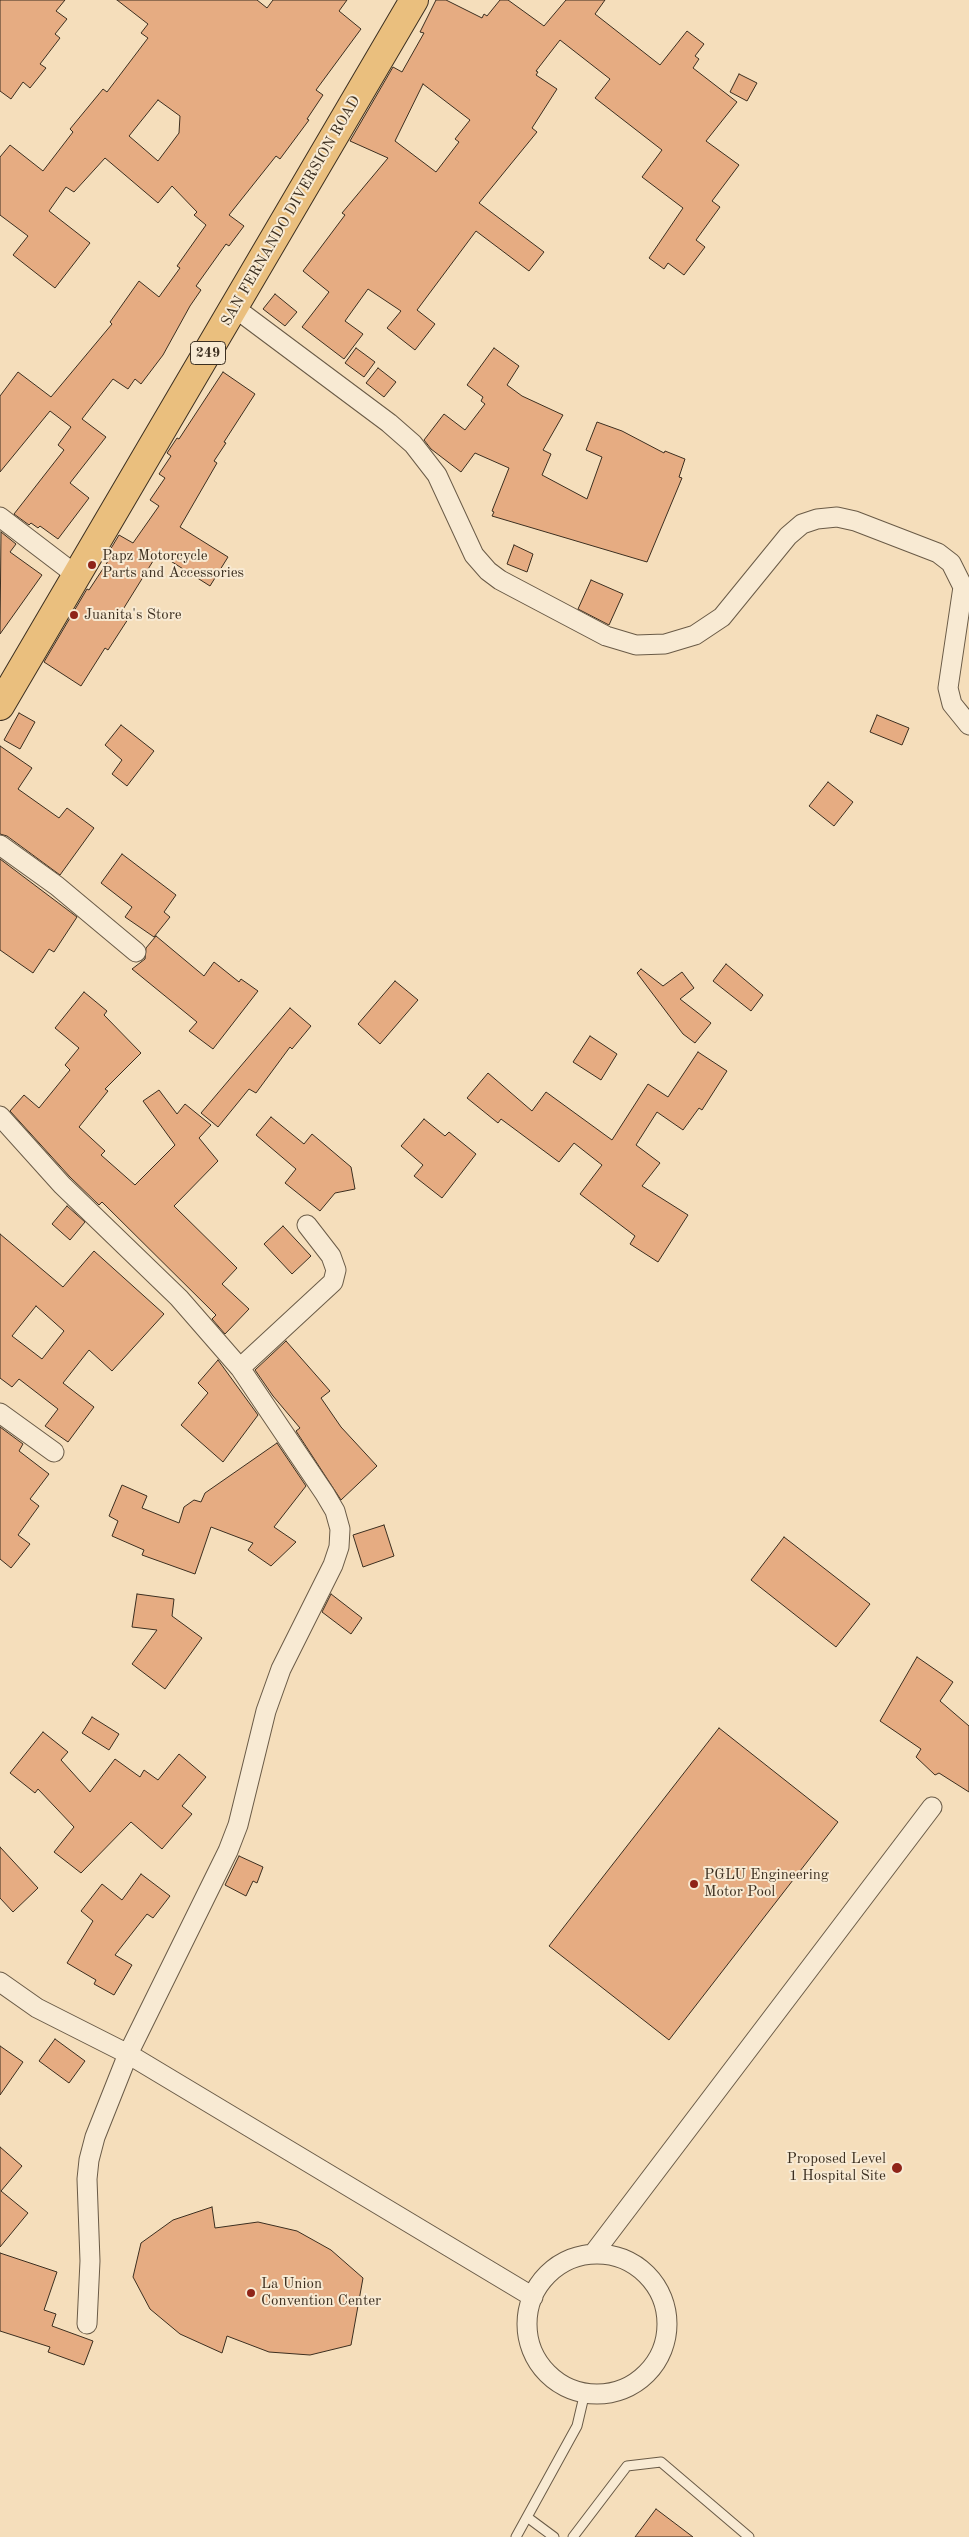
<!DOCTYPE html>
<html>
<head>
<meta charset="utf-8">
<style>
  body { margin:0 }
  canvas { display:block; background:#f5debb }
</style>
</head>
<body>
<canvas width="969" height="2537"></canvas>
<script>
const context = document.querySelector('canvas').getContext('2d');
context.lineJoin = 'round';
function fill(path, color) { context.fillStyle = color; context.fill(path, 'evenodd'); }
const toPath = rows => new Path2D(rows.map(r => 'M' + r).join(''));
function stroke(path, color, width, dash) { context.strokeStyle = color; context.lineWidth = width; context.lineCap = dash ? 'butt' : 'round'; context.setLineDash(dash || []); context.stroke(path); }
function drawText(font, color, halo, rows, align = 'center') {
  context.font = font + ' "Old Standard TT",serif'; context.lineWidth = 4; context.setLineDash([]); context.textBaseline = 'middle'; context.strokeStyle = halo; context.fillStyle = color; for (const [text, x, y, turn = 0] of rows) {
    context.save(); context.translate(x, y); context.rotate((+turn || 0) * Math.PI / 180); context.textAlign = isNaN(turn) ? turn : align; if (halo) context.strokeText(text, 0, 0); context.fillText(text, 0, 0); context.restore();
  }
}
const building = toPath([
  [0,0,65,0,56,11,67,19,55,34,60,38,40,64,46,68,30,88,23,82,11,99,0,91,0,0],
  [117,0,257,0,267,8,273,0,347,0,339,11,361,29,316,90,323,95,307,119,309,120,280,159,276,156,229,215,244,226,229,246,226,244,196,286,201,290,190,306,163,355,141,384,135,379,128,389,113,379,82,419,106,437,70,483,89,498,58,539,40,526,38,528,31,523,29,525,14,514,64,450,58,445,71,427,50,411,0,472,0,396,18,372,51,397,112,324,110,322,139,281,159,297,180,268,177,266,206,225,194,215,197,212,172,186,158,203,105,158,74,192,66,187,49,211,90,243,55,288,13,255,28,236,0,215,0,157,10,145,43,171,73,132,70,129,103,89,107,92,148,38,141,33,148,24,117,0],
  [158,100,180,116,179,133,158,161,129,136,158,100],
  [436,0,446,0,482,18,484,14,487,16,500,0,508,0,544,26,566,0,605,0,595,14,660,65,687,31,704,44,695,56,699,59,693,68,737,102,706,141,739,165,712,201,720,207,696,240,705,247,684,275,668,263,664,269,649,258,683,208,642,177,662,150,595,98,610,79,560,40,536,71,538,72,536,75,557,89,532,128,537,132,479,203,544,252,529,271,476,231,417,310,435,324,415,350,387,328,401,311,368,289,345,321,363,334,344,359,302,327,329,292,303,271,345,215,342,213,388,158,350,141,393,67,402,72,424,33,420,32,436,0],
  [423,84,470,120,455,139,459,142,436,172,395,141,423,84],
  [739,74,757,83,747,101,730,92,739,74],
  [275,294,297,312,285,326,263,309,275,294],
  [356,348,375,362,364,377,345,363,356,348],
  [494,348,519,366,507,385,522,396,563,415,543,450,551,454,542,475,587,499,602,457,586,450,597,422,622,431,664,453,665,451,685,459,679,477,682,478,647,562,492,516,494,512,492,511,509,468,475,453,461,472,431,449,424,440,444,414,465,430,485,404,481,401,483,397,467,385,494,348],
  [378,368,396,382,384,397,366,383,378,368],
  [223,372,255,394,224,442,226,443,214,461,217,463,180,527,228,557,210,586,158,553,122,611,130,616,108,650,105,648,81,686,44,662,87,589,89,590,114,552,110,550,119,535,133,543,159,506,150,500,165,478,159,474,171,456,167,453,177,438,179,439,223,372],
  [1,532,16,544,10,552,42,575,0,634,1,532],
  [514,545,533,554,527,572,507,564,514,545],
  [591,580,623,594,609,625,578,609,591,580],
  [19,713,35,722,20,749,4,740,19,713],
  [877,715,909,728,902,745,870,732,877,715],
  [121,725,154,751,127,786,112,774,122,760,105,745,121,725],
  [0,746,32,768,18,789,59,818,67,808,94,828,60,875,7,836,0,834,0,746],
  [828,782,853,802,834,826,809,806,828,782],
  [122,854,176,895,164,912,170,917,154,937,125,917,132,907,101,883,122,854],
  [0,859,77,917,54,952,49,949,33,973,0,950,0,859],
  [156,936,204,976,214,962,239,982,241,979,258,991,213,1049,189,1031,197,1022,132,969,145,959,146,948,156,936],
  [726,964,763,995,751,1011,713,981,726,964],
  [641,969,663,986,682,972,694,988,680,999,711,1023,695,1043,683,1034,637,973,641,969],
  [395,981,418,1000,380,1044,358,1024,395,981],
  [84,992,107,1011,104,1015,141,1053,105,1089,108,1091,79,1127,105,1151,101,1155,135,1185,175,1145,143,1101,159,1090,177,1114,185,1104,211,1125,199,1138,218,1161,174,1206,237,1268,222,1284,249,1309,225,1334,212,1319,216,1315,102,1202,99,1205,70,1177,10,1111,24,1095,39,1108,70,1070,65,1065,79,1048,55,1028,84,992],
  [290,1008,311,1026,292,1049,290,1047,256,1093,249,1089,218,1127,201,1113,290,1008],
  [590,1036,617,1054,601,1080,573,1062,590,1036],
  [698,1052,727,1071,702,1110,699,1108,683,1130,657,1112,636,1145,660,1163,642,1186,688,1215,658,1262,630,1244,635,1236,580,1194,602,1165,574,1143,559,1162,501,1119,498,1123,467,1098,488,1073,532,1111,546,1092,612,1140,648,1084,668,1097,698,1052],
  [271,1117,304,1144,312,1134,351,1167,355,1189,335,1193,320,1211,285,1183,296,1169,256,1135,271,1117],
  [424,1119,445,1136,449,1132,476,1154,442,1198,414,1176,423,1165,401,1146,424,1119],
  [67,1206,85,1222,70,1240,52,1224,67,1206],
  [283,1226,311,1256,292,1274,264,1244,283,1226],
  [0,1234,63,1287,94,1251,164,1314,112,1371,89,1350,63,1383,94,1407,68,1442,45,1426,58,1409,19,1379,12,1387,0,1378,0,1234],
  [36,1306,64,1331,42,1359,12,1336,36,1306],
  [286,1341,330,1391,321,1398,341,1427,377,1466,341,1500,296,1431,300,1428,273,1396,255,1370,286,1341],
  [218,1360,258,1415,223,1462,181,1425,208,1393,198,1383,218,1360],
  [0,1427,23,1444,19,1451,49,1474,30,1499,39,1506,18,1535,30,1544,11,1568,0,1559,0,1427],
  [277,1443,306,1486,274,1527,296,1542,271,1566,248,1550,253,1543,211,1527,195,1574,142,1555,144,1550,112,1536,118,1521,109,1516,122,1485,147,1496,142,1508,179,1523,184,1507,194,1500,201,1502,205,1493,277,1443],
  [384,1525,394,1556,363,1567,353,1535,384,1525],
  [784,1537,870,1604,836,1647,751,1580,784,1537],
  [137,1594,174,1599,172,1616,202,1638,165,1689,132,1664,157,1630,132,1627,137,1594],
  [331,1594,362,1618,351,1634,322,1612,331,1594],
  [917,1657,953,1682,940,1701,969,1726,969,1792,939,1773,935,1775,916,1757,921,1749,880,1721,917,1657],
  [92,1717,119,1734,109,1750,82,1733,92,1717],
  [719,1728,838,1822,669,2040,549,1946,719,1728],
  [43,1732,68,1752,61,1760,90,1792,115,1759,140,1777,144,1770,158,1780,179,1754,206,1777,182,1806,192,1814,162,1849,131,1822,81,1873,54,1852,74,1827,38,1789,35,1793,10,1773,43,1732],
  [0,1847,38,1888,13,1912,0,1898,0,1847],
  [239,1856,263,1867,257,1883,253,1881,246,1896,225,1885,239,1856],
  [141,1874,170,1896,153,1918,147,1914,115,1955,132,1965,114,1995,94,1984,96,1980,67,1963,93,1921,81,1911,102,1884,122,1900,141,1874],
  [55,2039,85,2061,69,2083,39,2061,55,2039],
  [0,2046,23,2062,0,2095,0,2046],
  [0,2147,22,2166,1,2191,28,2213,0,2247,0,2147],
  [212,2207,215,2228,258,2222,297,2231,331,2250,363,2278,351,2345,310,2355,269,2352,227,2336,222,2353,180,2334,150,2309,133,2277,141,2243,173,2220,212,2207],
  [0,2253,57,2272,44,2310,56,2314,52,2326,93,2341,84,2365,48,2352,50,2347,0,2331,0,2253],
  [656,2509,693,2537,635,2537,656,2509]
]);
fill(building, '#e6ac82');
stroke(building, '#3c2f20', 1);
const service = toPath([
  [527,2517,554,2537],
  [516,2537,577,2426,585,2392],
  [573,2537,627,2466,661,2462,749,2537]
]);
const minor = toPath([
  [235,308,389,423,413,444,437,475,474,555,488,571,500,580,606,636,636,645,665,644,695,635,722,617,788,536,802,524,817,519,837,517,855,521,938,553,951,563,963,587,948,688,952,704,969,725],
  [0,517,76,575],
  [0,845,57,886,136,952],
  [0,1116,62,1185,179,1298,240,1368,325,1494,335,1511,340,1529,339,1547,333,1565,281,1669,266,1711,238,1825,228,1851,128,2054,95,2137,89,2160,87,2179,90,2261,87,2324],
  [240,1368,333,1282,336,1270,331,1256,307,1225],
  [0,1413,54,1452],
  [0,1982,37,2008,128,2054,533,2297],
  [593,2254,932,1807],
  '527 2324a70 70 0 1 1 140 0a70 70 0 1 1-140 0Z'
]);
const trunk = toPath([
  [0,706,414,0]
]);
stroke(service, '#6a5b47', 11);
stroke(minor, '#6a5b47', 21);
stroke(trunk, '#3c2f20', 30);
stroke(service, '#f8ead3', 9);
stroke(minor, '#f8ead3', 19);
stroke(trunk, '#eabf7e', 28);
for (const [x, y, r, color] of [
  [92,565,5,"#8f2418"],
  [74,615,5,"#8f2418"],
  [694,1884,5,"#8f2418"],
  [897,2168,6,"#8f2418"],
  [251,2293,5,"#8f2418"]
]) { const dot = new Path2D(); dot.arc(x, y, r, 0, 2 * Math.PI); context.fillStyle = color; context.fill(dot); stroke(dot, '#f8ead3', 2); }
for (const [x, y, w] of [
  [208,353,35]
]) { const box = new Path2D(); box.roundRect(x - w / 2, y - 11.5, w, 23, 4); context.fillStyle = '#f8ead3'; context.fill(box); stroke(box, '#3c2f20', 1); }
drawText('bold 14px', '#3c2f20', null, [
  ["249",208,353]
]);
drawText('15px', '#3c2f20', '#f8ead3', [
  ["SAN FERNANDO DIVERSION ROAD",291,211,-60]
]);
drawText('15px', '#3c2f20', '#f8ead3', [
  ["Papz Motorcycle",102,556],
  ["Parts and Accessories",102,573],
  ["Juanita's Store",84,615],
  ["PGLU Engineering",704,1875],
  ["Motor Pool",704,1892],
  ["Proposed Level",886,2159,"right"],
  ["1 Hospital Site",886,2176,"right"],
  ["La Union",261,2284],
  ["Convention Center",261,2301]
], 'left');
</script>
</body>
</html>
